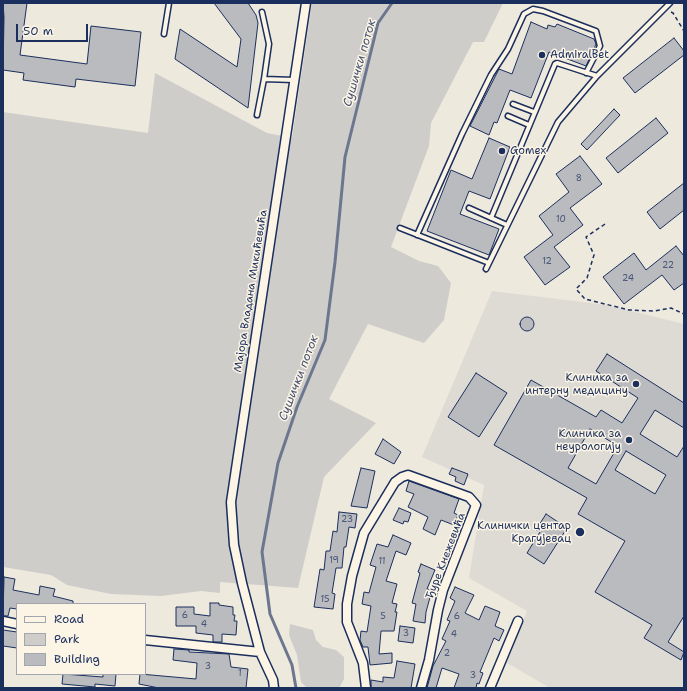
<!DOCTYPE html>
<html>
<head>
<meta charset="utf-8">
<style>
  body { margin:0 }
  #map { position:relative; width:687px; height:691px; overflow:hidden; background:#eee9dd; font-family:"Shantell Sans",sans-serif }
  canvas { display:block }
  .frame { position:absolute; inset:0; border:4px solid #1b2f5e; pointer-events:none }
  .legend { position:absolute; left:16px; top:603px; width:130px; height:72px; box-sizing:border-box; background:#fcf5e5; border:1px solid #a2a6af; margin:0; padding:5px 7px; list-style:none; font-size:12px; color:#1b2f5e }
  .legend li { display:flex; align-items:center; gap:8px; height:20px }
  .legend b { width:20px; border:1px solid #a2a6af }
  .scale { position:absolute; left:16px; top:24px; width:72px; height:18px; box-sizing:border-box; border:2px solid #1b2f5e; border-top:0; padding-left:5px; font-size:12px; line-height:14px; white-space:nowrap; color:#1b2f5e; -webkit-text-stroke:3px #fcf5e5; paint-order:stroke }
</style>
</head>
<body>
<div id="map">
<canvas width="687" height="691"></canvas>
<div class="frame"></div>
<ul class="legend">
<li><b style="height:5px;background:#fcf5e5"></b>Road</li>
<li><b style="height:11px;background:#cfcdca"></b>Park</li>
<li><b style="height:11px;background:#babbbe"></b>Building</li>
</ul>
<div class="scale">50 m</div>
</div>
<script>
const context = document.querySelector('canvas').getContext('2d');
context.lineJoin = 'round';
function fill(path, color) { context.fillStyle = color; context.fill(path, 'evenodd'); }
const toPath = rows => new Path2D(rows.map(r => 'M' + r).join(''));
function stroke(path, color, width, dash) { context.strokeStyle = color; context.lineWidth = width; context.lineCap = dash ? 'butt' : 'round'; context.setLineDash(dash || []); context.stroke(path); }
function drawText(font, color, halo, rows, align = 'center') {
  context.font = font + ' "Shantell Sans",sans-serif'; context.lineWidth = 3; context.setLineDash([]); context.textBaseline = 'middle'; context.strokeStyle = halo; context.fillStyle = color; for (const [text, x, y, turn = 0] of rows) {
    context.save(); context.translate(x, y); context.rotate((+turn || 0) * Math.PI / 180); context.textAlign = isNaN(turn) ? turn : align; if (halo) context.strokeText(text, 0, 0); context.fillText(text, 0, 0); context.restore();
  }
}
fill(toPath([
  [492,291,607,305,684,324,684,688,550,688,507,663,527,611,469,578,484,485,422,457]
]), '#dedbd4');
fill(toPath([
  [312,3,503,3,484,42,473,42,431,123,429,146,391,247,419,261,438,266,451,283,444,320,424,343,368,324,329,399,376,423,324,477,298,588,220,582,220,593,201,591,161,596,111,594,67,585,51,575,3,567,3,112,148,133,155,73,267,133,292,138],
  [290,624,313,630,316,640,323,647,336,650,344,657,344,679,339,688,307,688,301,682,297,655,289,635]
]), '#cfcdca');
stroke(toPath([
  [296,688,292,665,270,614,262,552,278,463,297,407,325,340,335,262,345,157,378,23,392,3]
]), '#6c778f', 3);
const building = toPath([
  [3,3,27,3,20,55,87,64,91,26,141,32,135,86,76,79,75,87,23,80,24,73,3,70,4,17,3,3],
  [214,3,248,3,256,15,258,23,248,108,175,59,180,29,237,67,241,39,214,3],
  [531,22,547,29,548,25,555,27,557,24,594,39,596,44,586,66,549,52,531,98,510,90,497,123,494,122,489,135,470,126,499,69,512,74,531,22],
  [674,38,684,51,684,55,635,93,623,78,674,38],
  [614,109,620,115,587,150,581,144,614,109],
  [656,118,668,133,618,173,606,158,656,118],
  [489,138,510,147,490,199,469,191,460,214,499,229,489,255,427,231,451,170,472,179,489,138],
  [580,156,602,184,570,208,583,225,554,247,570,267,545,285,524,257,553,235,539,216,569,192,556,174,580,156],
  [684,183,684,210,660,229,647,212,684,183],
  [676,246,684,256,684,283,674,290,662,275,624,304,603,277,634,253,646,270,676,246],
  '520 324a7 7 0 1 1 14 0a7 7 0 1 1-14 0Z',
  [607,354,684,403,684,428,655,410,640,434,677,457,684,446,684,616,668,642,684,652,681,660,644,638,652,625,595,592,625,541,578,514,587,498,494,445,531,380,596,417,601,410,622,423,638,398,596,371,607,354],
  [590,429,618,446,596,484,568,468,590,429],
  [626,451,666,475,655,494,615,470,626,451],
  [476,373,507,393,479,437,448,417,476,373],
  [383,439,401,452,394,464,375,454,383,439],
  [361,468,375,471,367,508,351,506,361,468],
  [452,468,468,474,464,485,455,481,456,477,449,474,452,468],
  [409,481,459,499,454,513,458,515,454,525,441,520,435,535,423,529,428,517,408,507,414,494,406,491,409,481],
  [399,508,411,513,408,522,404,521,403,524,393,520,399,508],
  [339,512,357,514,355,528,349,527,346,547,344,547,342,568,336,568,332,593,335,594,333,609,314,607,320,569,324,570,326,551,330,551,333,531,337,532,339,512],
  [546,514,567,528,544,564,527,553,540,532,536,530,546,514],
  [393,535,411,543,406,555,396,551,386,581,397,584,392,603,397,604,395,612,397,612,394,631,381,631,379,654,392,653,392,663,370,665,368,647,363,647,360,640,361,631,367,632,371,606,362,604,364,592,369,593,376,567,370,565,377,544,388,547,393,535],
  [421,564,435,570,427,589,432,590,426,612,425,623,413,621,416,604,412,603,420,573,418,572,421,564],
  [4,577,15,579,13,590,39,595,40,586,55,589,53,596,73,601,73,604,17,604,17,609,10,608,8,616,3,616,4,577],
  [455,587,474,595,465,613,479,620,485,606,500,612,495,626,504,630,499,641,494,638,480,672,483,673,479,684,477,683,476,688,454,688,459,674,442,668,436,688,427,688,433,666,446,641,442,639,450,621,447,620,455,601,450,598,455,587],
  [210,603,219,603,219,605,233,607,233,615,235,615,234,621,237,621,236,635,222,634,222,642,213,642,213,635,196,633,196,626,176,626,176,607,194,607,194,614,210,616,210,603],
  [400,626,415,628,413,643,398,641,400,626],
  [3,630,17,632,17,648,3,646,3,630],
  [174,649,189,650,189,652,229,654,231,667,248,669,246,688,159,688,139,684,140,674,196,679,197,663,173,660,174,649],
  [397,661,415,664,411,688,371,688,371,680,383,682,383,677,394,678,397,661],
  [63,674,103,677,103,674,116,674,115,686,95,684,95,687,62,684,63,674]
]);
fill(building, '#babbbe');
stroke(building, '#1b2f5e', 1);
const lane = toPath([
  [262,12,269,44,264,79],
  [164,34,169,3],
  [513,104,534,112],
  [257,115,264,79,294,80],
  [508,116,529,125],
  [469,208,507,225],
  [491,218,555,64,557,63,597,76],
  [400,228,489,263],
  [417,235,462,134,491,75,508,49,524,14,533,9,543,11,596,31,600,46,586,73],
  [486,269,558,122,597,76,670,3]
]);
const street = toPath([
  [3,621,17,624],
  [145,640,260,652],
  [274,688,273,680,260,652,242,583,234,545,231,502,306,3],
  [366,688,363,663,347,622,347,604,352,576,364,533,395,482,402,477,408,475,469,497,476,505,443,590,438,610,429,660,421,688],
  [490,688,518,621]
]);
stroke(lane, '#1b2f5e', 7);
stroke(street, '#1b2f5e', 11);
stroke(toPath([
  [671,12,673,13,684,31],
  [605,224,586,237,594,255,587,278,576,289,585,299,629,310,655,311,671,308,684,314]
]), '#1b2f5e', 1.5, [4, 3]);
stroke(lane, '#fcf5e5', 4);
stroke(street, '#fcf5e5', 8);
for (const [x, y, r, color] of [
  [542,55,4,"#1b2f5e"],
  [502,151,4,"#1b2f5e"],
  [636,384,4,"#1b2f5e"],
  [629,440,4,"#1b2f5e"],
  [580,532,5,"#1b2f5e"]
]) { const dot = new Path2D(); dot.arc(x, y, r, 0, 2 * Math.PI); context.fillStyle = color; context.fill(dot); stroke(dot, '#fcf5e5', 1.5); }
drawText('9px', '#435276', null, [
  ["8",579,179],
  ["10",561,220],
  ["12",547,262],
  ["22",668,266],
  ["24",628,279],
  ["23",347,520],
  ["19",334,561],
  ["11",382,562],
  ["15",325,600],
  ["6",185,616],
  ["5",383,617],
  ["6",457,617],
  ["4",204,625],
  ["3",406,634],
  ["4",454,635],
  ["2",447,654],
  ["3",208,667],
  ["1",240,674],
  ["3",473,676]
]);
drawText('11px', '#1b2f5e', '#fcf5e5', [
  ["AdmiralBet",550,55,"left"],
  ["Gomex",510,151,"left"],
  ["Клиника за",628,378],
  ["интерну медицину",628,391],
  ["Клиника за",621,434],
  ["неурологију",621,447],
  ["Клинички центар",571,526],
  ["Крагујевац",571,539]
], 'right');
drawText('11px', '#1b2f5e', '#fcf5e5', [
  ["Мајора Владана Микићевића",251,291,-81],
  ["Ђуре Кнежевића",446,556,-69]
]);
drawText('italic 12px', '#445376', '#fcf5e5', [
  ["Сушички поток",360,63,-74],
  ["Сушички поток",299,378,-69]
]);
</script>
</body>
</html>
